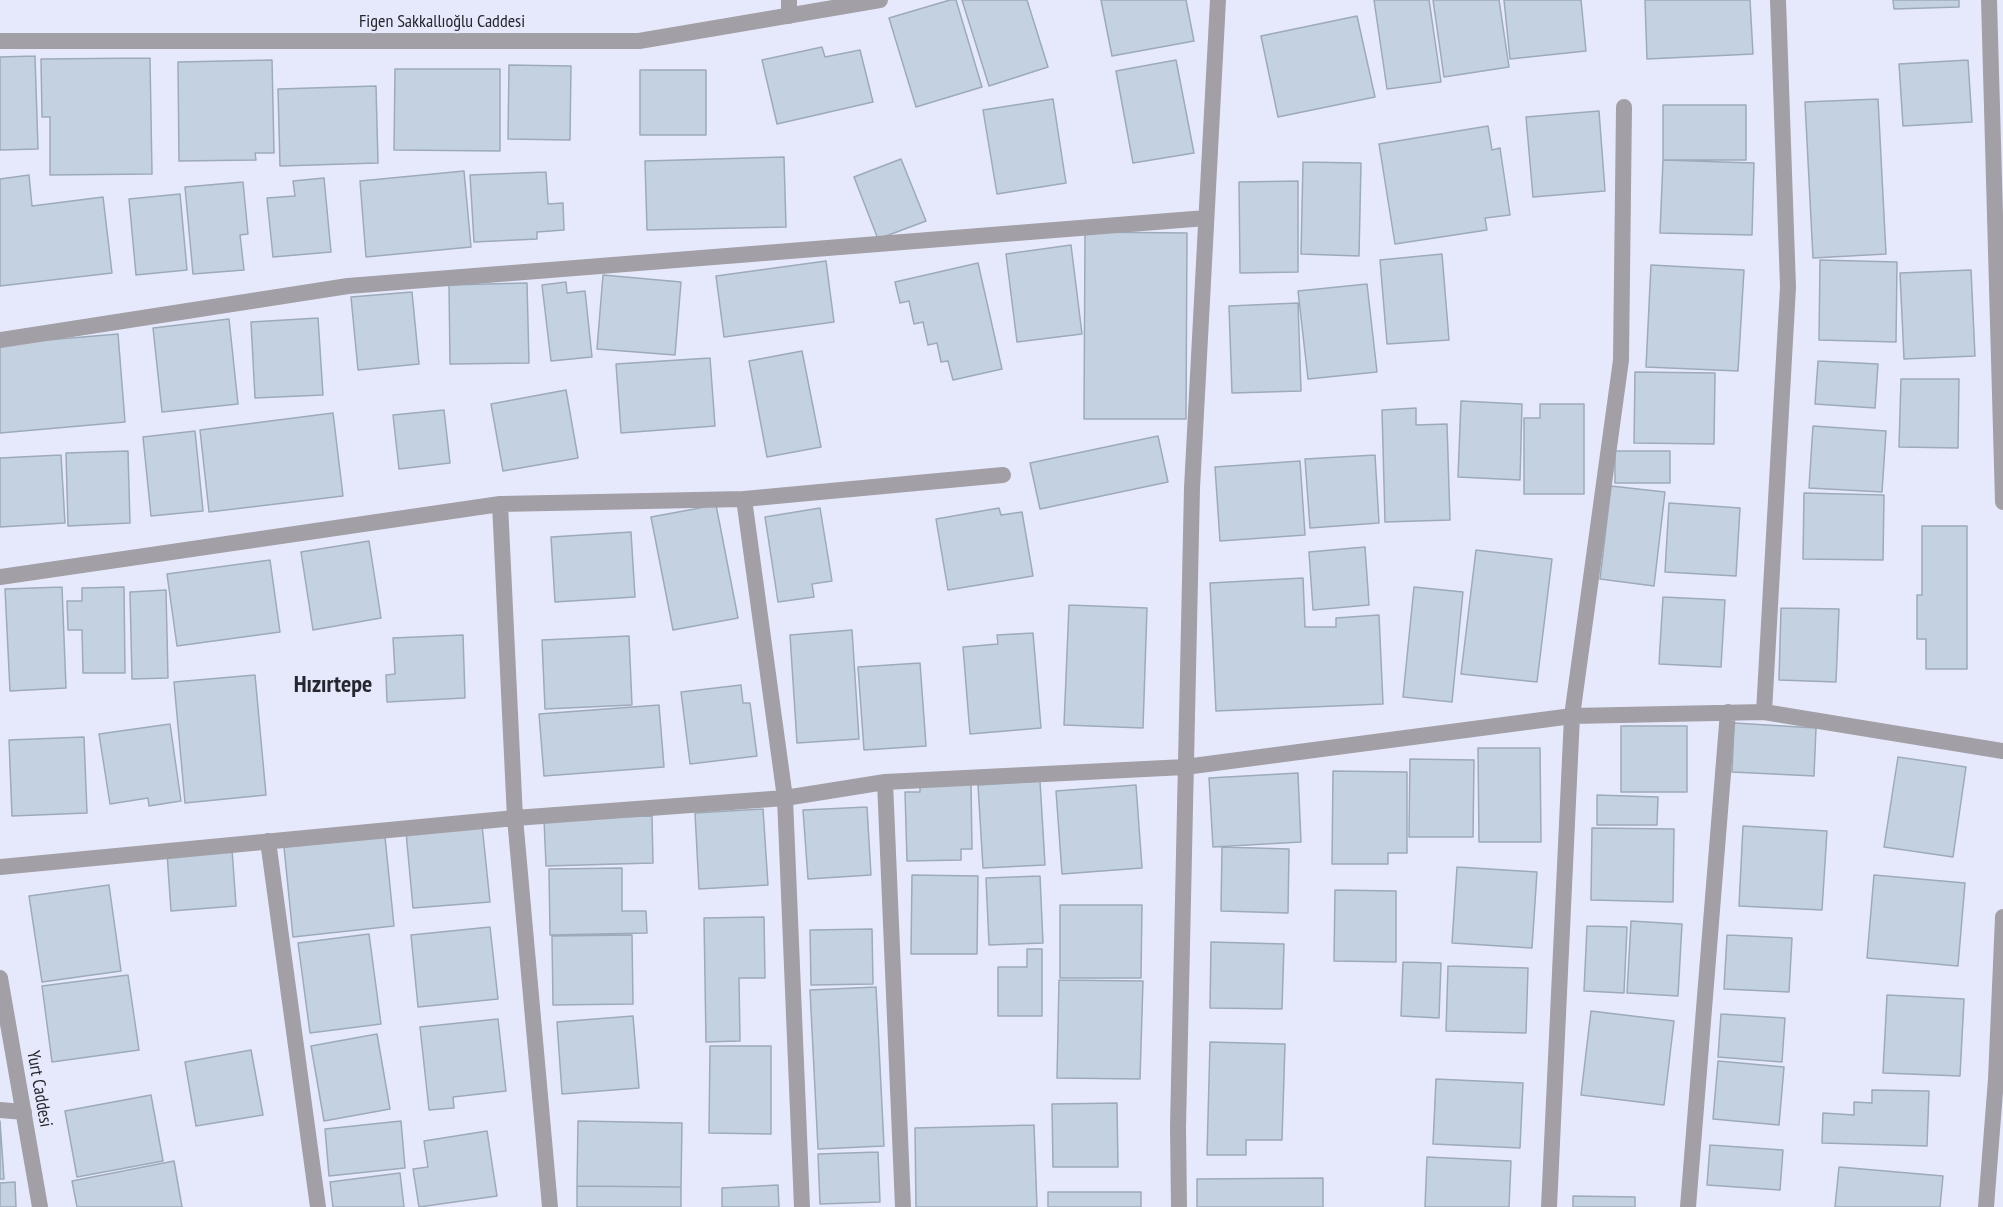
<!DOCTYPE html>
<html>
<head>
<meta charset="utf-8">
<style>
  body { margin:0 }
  canvas { display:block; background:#e6e9fc }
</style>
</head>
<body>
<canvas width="2003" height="1207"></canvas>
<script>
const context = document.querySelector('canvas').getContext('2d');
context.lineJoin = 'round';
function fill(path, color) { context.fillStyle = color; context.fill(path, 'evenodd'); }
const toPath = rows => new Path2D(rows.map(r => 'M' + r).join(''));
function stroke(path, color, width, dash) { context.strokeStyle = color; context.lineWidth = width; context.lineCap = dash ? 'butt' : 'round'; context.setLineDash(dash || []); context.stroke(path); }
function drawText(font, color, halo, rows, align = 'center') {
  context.font = font + ' "PT Sans Narrow",sans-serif'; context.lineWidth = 4.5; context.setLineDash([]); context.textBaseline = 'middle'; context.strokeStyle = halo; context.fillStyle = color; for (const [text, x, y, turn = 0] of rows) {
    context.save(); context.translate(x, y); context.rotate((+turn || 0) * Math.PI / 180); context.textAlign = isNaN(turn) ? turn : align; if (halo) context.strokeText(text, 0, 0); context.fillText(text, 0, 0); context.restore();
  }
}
const building = toPath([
  [950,0,956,0,982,87,916,107,889,18,950,0],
  [962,0,1027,0,1048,67,989,86,962,0],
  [1101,0,1186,0,1194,41,1112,56,1101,0],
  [1374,0,1429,0,1441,82,1387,89,1374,0],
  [1433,0,1499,0,1509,67,1444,77,1433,0],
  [1504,0,1581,0,1586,51,1510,59,1504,0],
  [1645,0,1750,0,1753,54,1647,59,1645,0],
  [1893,0,1959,0,1959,7,1894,9,1893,0],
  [1357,16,1375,97,1278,117,1261,36,1357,16],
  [822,47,825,57,860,50,873,102,777,124,762,60,822,47],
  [35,56,38,149,0,150,0,57,35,56],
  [150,58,152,174,50,175,50,117,42,117,41,59,150,58],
  [272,60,274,153,255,153,256,160,179,161,178,62,272,60],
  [1176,60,1194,153,1133,163,1116,71,1176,60],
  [1968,60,1972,122,1903,126,1899,64,1968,60],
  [509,65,571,66,570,140,508,139,509,65],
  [395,69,500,69,500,151,394,150,395,69],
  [640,70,706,70,706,135,640,135,640,70],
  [376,86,378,163,280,166,278,89,376,86],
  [1053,99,1066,183,997,194,983,110,1053,99],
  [1878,99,1886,254,1813,258,1805,102,1878,99],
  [1663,105,1746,105,1746,160,1663,160,1663,105],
  [1599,111,1605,191,1533,197,1526,117,1599,111],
  [1488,126,1492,150,1500,148,1510,215,1485,218,1487,230,1395,244,1379,144,1488,126],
  [784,157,786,227,647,230,645,161,784,157],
  [901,159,926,221,878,239,854,177,901,159],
  [1663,160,1754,163,1752,235,1660,233,1663,160],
  [1303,162,1361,163,1359,256,1301,254,1303,162],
  [464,171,471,247,366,257,360,181,464,171],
  [546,172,548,204,563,203,564,230,537,232,537,239,474,242,470,175,546,172],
  [29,175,32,206,103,197,112,273,0,286,0,179,29,175],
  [324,178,331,252,273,257,267,198,295,196,293,181,324,178],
  [1298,181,1298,272,1240,273,1239,182,1298,181],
  [243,182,248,234,240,235,244,270,193,274,185,187,243,182],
  [180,194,187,270,136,275,129,199,180,194],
  [1085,232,1187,233,1186,419,1084,419,1085,232],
  [1071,245,1082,334,1017,342,1006,254,1071,245],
  [1442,254,1449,340,1387,344,1380,260,1442,254],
  [1820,260,1897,262,1896,342,1819,340,1820,260],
  [826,261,834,322,724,337,716,276,826,261],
  [978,263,1002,369,953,380,948,361,941,362,937,343,928,345,923,322,914,324,909,301,900,303,895,282,978,263],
  [1651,265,1744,270,1738,371,1646,367,1651,265],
  [1971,270,1975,356,1904,359,1900,273,1971,270],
  [603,275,681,282,675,355,597,349,603,275],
  [566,282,567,293,585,291,592,357,551,361,542,285,566,282],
  [527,283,529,363,450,364,449,285,527,283],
  [1367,284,1377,372,1308,379,1298,291,1367,284],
  [412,292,419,364,358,370,351,297,412,292],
  [1298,303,1301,391,1232,393,1229,306,1298,303],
  [318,318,323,395,255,398,251,322,318,318],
  [229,319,238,404,162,412,153,328,229,319],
  [118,334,125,422,0,433,0,344,118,334],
  [802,351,821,447,767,457,749,361,802,351],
  [710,358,715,426,621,433,616,364,710,358],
  [1818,361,1878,364,1875,408,1815,404,1818,361],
  [1635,372,1715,373,1714,444,1634,443,1635,372],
  [1901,379,1959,379,1958,448,1899,447,1901,379],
  [566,390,578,458,503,471,491,404,566,390],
  [1461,401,1522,404,1520,480,1458,477,1461,401],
  [1540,404,1584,404,1584,494,1524,494,1524,418,1540,418,1540,404],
  [1416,408,1416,425,1447,424,1450,520,1385,522,1382,410,1416,408],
  [444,410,450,463,399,469,393,415,444,410],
  [333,413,343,496,209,512,200,430,333,413],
  [1813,426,1886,431,1882,492,1809,488,1813,426],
  [195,431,203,511,151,516,143,437,195,431],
  [1158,436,1168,482,1040,509,1030,463,1158,436],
  [128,451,130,523,68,526,66,453,128,451],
  [1615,451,1670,451,1670,483,1615,483,1615,451],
  [61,455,65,523,0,527,0,458,61,455],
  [1375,455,1379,523,1310,528,1305,459,1375,455],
  [1300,461,1305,535,1220,541,1215,467,1300,461],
  [1611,486,1665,492,1654,586,1600,579,1611,486],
  [1804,493,1884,495,1883,560,1803,559,1804,493],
  [1669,503,1740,508,1736,576,1665,572,1669,503],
  [716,505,738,618,673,630,651,517,716,505],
  [820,508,832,581,812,584,814,597,778,602,765,517,820,508],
  [999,508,1001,515,1022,512,1033,576,948,590,936,519,999,508],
  [1922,526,1967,526,1967,669,1926,669,1926,639,1917,639,1917,595,1922,595,1922,526],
  [631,532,635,597,555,602,551,537,631,532],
  [369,541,381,618,313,630,301,552,369,541],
  [1365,547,1369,605,1313,610,1309,552,1365,547],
  [1476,550,1552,559,1537,682,1461,674,1476,550],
  [270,560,280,632,177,646,167,574,270,560],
  [1303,578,1305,627,1336,627,1336,618,1379,615,1383,704,1216,711,1210,583,1303,578],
  [62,587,66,688,10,691,5,589,62,587],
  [124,587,125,673,83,673,82,630,68,630,67,601,82,601,82,588,124,587],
  [1414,587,1463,592,1452,702,1403,697,1414,587],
  [166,590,168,678,132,679,130,592,166,590],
  [1663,597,1725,600,1721,667,1659,664,1663,597],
  [1069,605,1147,608,1143,728,1064,725,1069,605],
  [1781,608,1839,609,1836,682,1779,680,1781,608],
  [852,630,859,739,797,743,790,635,852,630],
  [1033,633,1041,728,970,734,963,647,998,644,997,635,1033,633],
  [463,635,465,698,387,702,386,675,395,674,393,638,463,635],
  [629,636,632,705,545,709,542,640,629,636],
  [920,663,926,746,864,750,858,667,920,663],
  [255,675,266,795,185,803,174,682,255,675],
  [741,685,743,703,750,703,757,756,690,764,681,692,741,685],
  [659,705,664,767,544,776,539,714,659,705],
  [1734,723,1816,728,1814,776,1732,772,1734,723],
  [170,724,181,801,149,806,148,798,110,804,99,734,170,724],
  [1621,726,1687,726,1687,792,1621,792,1621,726],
  [84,737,87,813,12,816,9,740,84,737],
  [1478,748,1540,748,1541,842,1479,842,1478,748],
  [1898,757,1966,767,1953,857,1884,847,1898,757],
  [1410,759,1474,760,1473,837,1409,837,1410,759],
  [1333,771,1407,772,1407,853,1388,853,1388,864,1332,864,1333,771],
  [1298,773,1301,842,1213,847,1209,778,1298,773],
  [1040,781,1045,865,983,868,978,785,1040,781],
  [971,783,972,849,961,849,961,860,907,861,905,792,920,792,920,785,971,783],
  [1136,785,1142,868,1062,874,1056,791,1136,785],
  [1597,795,1658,797,1657,825,1597,825,1597,795],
  [867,807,871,875,808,879,803,810,867,807],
  [763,809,768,885,699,889,695,813,763,809],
  [652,816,653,863,546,866,544,819,652,816],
  [482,825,490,902,413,908,406,832,482,825],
  [1743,826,1827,831,1822,910,1739,906,1743,826],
  [1592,828,1674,829,1673,902,1591,900,1592,828],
  [385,837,394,926,293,937,284,847,385,837],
  [1222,847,1289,849,1288,913,1221,911,1222,847],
  [232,849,236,906,171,911,167,853,232,849],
  [1457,867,1537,872,1532,948,1452,943,1457,867],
  [622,868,622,911,646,911,647,933,550,935,549,869,622,868],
  [912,875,978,876,977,954,911,954,912,875],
  [1874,875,1965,883,1958,966,1867,958,1874,875],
  [1040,876,1043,943,989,945,986,878,1040,876],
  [109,885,121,971,42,982,29,896,109,885],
  [1335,890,1396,891,1396,962,1334,961,1335,890],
  [1060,905,1142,905,1141,978,1060,978,1060,905],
  [764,917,765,978,739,978,740,1041,706,1042,704,918,764,917],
  [1631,921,1682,924,1678,996,1627,993,1631,921],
  [1587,926,1627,927,1624,993,1584,991,1587,926],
  [490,927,498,999,418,1007,411,935,490,927],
  [872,929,873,984,811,985,810,930,872,929],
  [369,934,381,1024,310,1033,298,943,369,934],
  [632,935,633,1004,553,1005,552,936,632,935],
  [1727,935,1792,938,1789,992,1724,989,1727,935],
  [1211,942,1284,944,1282,1009,1210,1008,1211,942],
  [1027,949,1042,949,1042,1016,998,1016,998,967,1027,967,1027,949],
  [1403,962,1441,963,1439,1018,1401,1016,1403,962],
  [1448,966,1528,968,1526,1033,1446,1031,1448,966],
  [128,975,139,1050,52,1062,42,986,128,975],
  [1059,980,1143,981,1140,1079,1057,1078,1059,980],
  [876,987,884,1146,818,1149,810,990,876,987],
  [1887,995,1964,999,1960,1076,1883,1073,1887,995],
  [1591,1011,1674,1021,1664,1105,1581,1095,1591,1011],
  [1721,1014,1785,1018,1782,1062,1718,1057,1721,1014],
  [633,1016,639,1088,562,1094,557,1022,633,1016],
  [498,1019,506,1091,453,1097,454,1108,429,1110,420,1027,498,1019],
  [377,1034,390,1109,324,1121,311,1046,377,1034],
  [1210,1042,1285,1044,1282,1140,1246,1140,1246,1155,1207,1155,1210,1042],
  [710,1046,771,1046,771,1134,709,1133,710,1046],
  [251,1050,263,1115,196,1126,185,1062,251,1050],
  [1718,1061,1784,1067,1779,1125,1713,1119,1718,1061],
  [1436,1079,1523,1083,1520,1148,1433,1144,1436,1079],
  [1872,1090,1929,1091,1927,1146,1822,1143,1823,1113,1854,1115,1854,1102,1872,1103,1872,1090],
  [151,1095,163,1161,77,1177,65,1111,151,1095],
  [1117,1103,1118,1167,1053,1167,1052,1104,1117,1103],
  [0,1121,4,1179,0,1179,0,1121],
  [401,1121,405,1168,329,1176,325,1129,401,1121],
  [578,1121,682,1123,681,1187,577,1186,578,1121],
  [1034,1125,1037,1207,916,1207,915,1128,1034,1125],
  [487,1131,497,1196,419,1207,413,1169,428,1167,424,1141,487,1131],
  [1710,1145,1783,1150,1780,1190,1707,1185,1710,1145],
  [878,1152,880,1202,820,1204,818,1154,878,1152],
  [1427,1157,1511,1161,1509,1207,1425,1207,1427,1157],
  [174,1161,182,1207,77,1207,72,1181,174,1161],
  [1839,1167,1943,1176,1940,1207,1835,1207,1839,1167],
  [400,1173,404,1207,333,1207,330,1182,400,1173],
  [1323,1178,1323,1207,1197,1207,1197,1179,1323,1178],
  [15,1182,16,1207,0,1207,0,1183,15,1182],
  [778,1185,779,1207,722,1207,722,1188,778,1185],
  [577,1186,681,1187,681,1207,577,1207,577,1186],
  [1048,1192,1141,1192,1141,1207,1048,1207,1048,1192],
  [1573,1196,1635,1197,1635,1207,1573,1207,1573,1196]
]);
fill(building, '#c3d1e1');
stroke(building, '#9daab9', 1.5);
stroke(toPath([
  [1989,0,2003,502],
  [789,16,789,0],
  [0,41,639,41,880,0],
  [0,340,348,286,1206,218],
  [744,499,785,798,802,1207],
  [500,504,515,818,550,1207],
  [0,577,500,504,744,499,1003,475],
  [1764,712,1788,287,1778,0],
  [885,782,903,1207],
  [268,841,318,1207],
  [0,867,515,818,785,798,885,782,1185,767,1572,716,1764,712,2003,751],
  [0,978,40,1207],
  [0,1110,24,1112],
  [1179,1207,1178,1127,1192,488,1218,0],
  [1549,1207,1572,716,1621,360,1624,107],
  [1688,1207,1728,712],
  [1986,1207,1996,1079,2003,917]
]), '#a39fa7', 16);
drawText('18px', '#26272e', '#e6e9fc', [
  ["Figen Sakkallıoğlu Caddesi",442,22],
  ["Yurt Caddesi",39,1089,80]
]);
drawText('bold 24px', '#26272e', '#e6e9fc', [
  ["Hızırtepe",333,685]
]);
</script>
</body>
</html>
